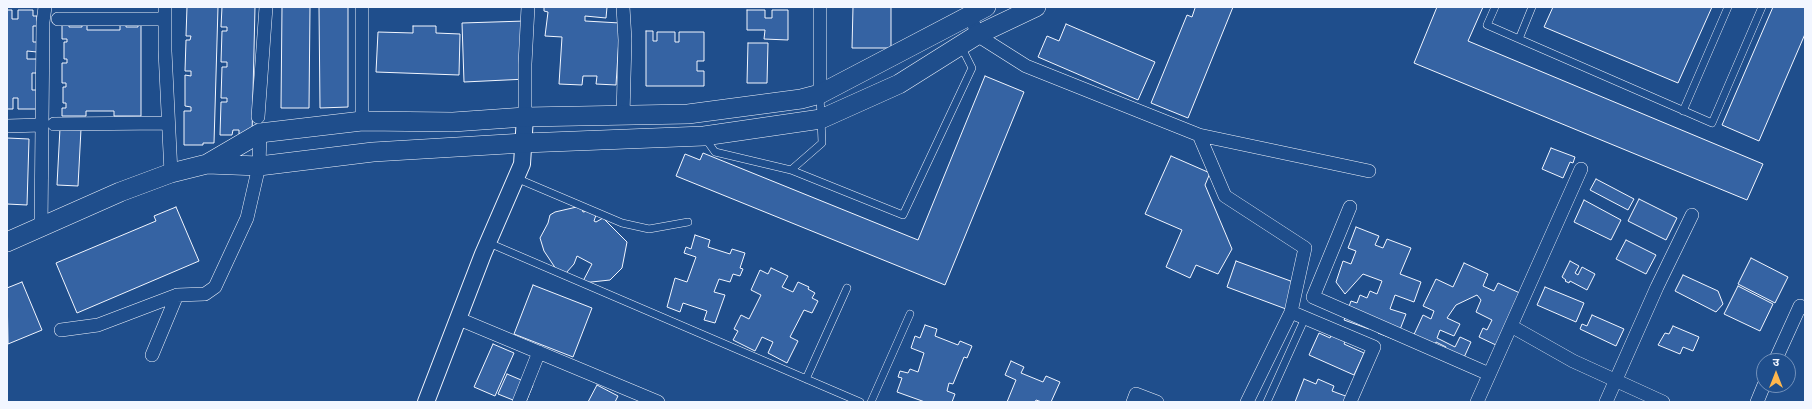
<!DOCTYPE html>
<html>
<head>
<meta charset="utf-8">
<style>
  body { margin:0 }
  #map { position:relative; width:1812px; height:409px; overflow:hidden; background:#1f4e8c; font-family:"Archivo Narrow","Noto Sans Devanagari",sans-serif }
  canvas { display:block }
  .frame { position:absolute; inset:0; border:8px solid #f2f6ff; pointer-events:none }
  .north { position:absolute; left:1756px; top:353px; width:40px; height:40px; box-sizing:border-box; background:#1f4e8c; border:1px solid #7391ba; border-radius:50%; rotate:0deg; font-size:11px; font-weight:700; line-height:16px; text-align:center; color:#f2f6ff }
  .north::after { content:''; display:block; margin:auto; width:14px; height:18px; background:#ffb74d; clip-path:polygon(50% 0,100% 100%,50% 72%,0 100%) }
</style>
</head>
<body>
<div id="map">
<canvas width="1812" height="409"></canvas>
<div class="frame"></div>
<div class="north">उ</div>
</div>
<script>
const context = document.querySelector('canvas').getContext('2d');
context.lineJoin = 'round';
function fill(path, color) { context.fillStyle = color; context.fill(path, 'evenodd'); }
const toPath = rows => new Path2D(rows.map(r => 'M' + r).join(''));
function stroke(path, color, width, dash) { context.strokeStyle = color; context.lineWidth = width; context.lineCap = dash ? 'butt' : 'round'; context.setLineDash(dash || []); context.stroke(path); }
const building = toPath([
  [187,7,218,7,214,143,203,143,203,145,184,145,184,111,191,111,191,107,185,106,185,75,191,76,191,71,185,71,186,40,190,40,191,36,186,36,187,7],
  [222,7,255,7,252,135,239,134,239,130,233,130,232,135,220,135,221,102,227,102,227,98,221,98,222,67,227,67,227,62,221,62,222,31,227,31,227,27,221,27,222,7],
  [282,7,310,7,309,108,281,108,282,7],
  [319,7,348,7,348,107,320,108,319,7],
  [544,7,607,7,606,18,585,16,585,21,620,23,616,85,596,84,597,76,583,76,582,85,559,84,562,37,545,36,548,12,544,11,544,7],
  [853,7,891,7,891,48,852,48,853,7],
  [1194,7,1233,7,1188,118,1151,103,1187,15,1192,17,1195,8,1194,7],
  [1437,7,1483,7,1468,41,1763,164,1747,200,1414,63,1437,7],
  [1553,7,1712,7,1678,83,1544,27,1553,7],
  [1773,7,1805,7,1805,34,1759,141,1722,125,1773,7],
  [7,10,12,10,12,19,18,19,18,10,33,10,33,16,37,16,37,26,33,26,33,42,37,42,37,52,27,51,27,59,37,59,37,73,32,73,32,90,37,90,37,109,18,109,18,98,13,98,13,109,7,109,7,10],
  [747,10,765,10,765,18,772,18,772,10,788,10,788,40,764,39,765,30,747,30,747,10],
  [525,21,527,79,464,82,462,23,525,21],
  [1066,24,1155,62,1138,100,1038,57,1047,36,1059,41,1066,24],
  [62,25,69,25,69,27,82,27,82,25,87,25,87,30,120,30,120,25,126,25,126,27,138,27,138,25,141,25,141,116,114,116,114,111,86,111,86,116,62,116,62,108,66,108,66,103,63,103,63,87,66,87,66,83,62,83,62,63,67,63,67,59,64,59,64,42,67,42,67,39,62,39,62,25],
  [413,26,436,26,436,33,460,34,459,75,376,72,378,32,413,33,413,26],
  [646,31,653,31,653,41,657,41,657,32,675,32,675,42,679,42,679,32,704,32,704,61,697,61,697,71,704,71,704,86,646,86,646,31],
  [748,43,768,43,767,83,747,83,748,43],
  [985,76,1024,92,945,285,676,176,685,154,700,160,703,153,918,240,985,76],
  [60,128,81,129,78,186,57,185,60,128],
  [7,138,29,139,27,205,7,204,7,138],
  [1551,148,1575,157,1573,163,1570,162,1563,178,1542,169,1551,148],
  [1171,156,1210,173,1205,185,1232,249,1218,274,1196,265,1190,278,1166,267,1182,230,1145,214,1171,156],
  [1596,179,1634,199,1628,210,1590,190,1596,179],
  [1639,199,1677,218,1666,240,1628,221,1639,199],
  [1584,200,1621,220,1611,240,1574,222,1584,200],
  [581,206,583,212,588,211,596,215,594,221,596,222,603,218,627,242,622,268,610,280,582,283,592,264,577,256,574,264,566,273,556,269,544,251,540,238,548,223,550,215,555,212,581,206],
  [176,207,199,261,77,313,56,263,156,221,154,216,176,207],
  [1356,227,1379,236,1375,245,1383,248,1387,239,1411,248,1400,274,1421,282,1414,302,1395,295,1390,309,1406,314,1396,340,1378,333,1382,321,1374,318,1369,329,1344,320,1351,301,1357,303,1360,295,1367,298,1370,291,1377,294,1382,281,1363,274,1345,294,1336,282,1343,261,1351,264,1356,251,1348,248,1356,227],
  [695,235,710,240,708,247,730,254,732,249,745,253,740,268,743,269,740,276,733,274,730,282,719,279,714,292,725,295,715,323,704,320,707,311,683,303,680,312,667,307,675,278,687,282,696,257,684,253,686,247,691,249,695,235],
  [1626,240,1656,255,1646,274,1616,259,1626,240],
  [1751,258,1788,277,1775,303,1738,284,1751,258],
  [1236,261,1296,283,1286,309,1227,287,1236,261],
  [1570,261,1579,266,1575,273,1578,275,1582,267,1595,274,1587,290,1570,281,1569,283,1565,281,1566,280,1562,277,1570,261],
  [1464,263,1488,274,1483,286,1494,291,1498,283,1522,294,1498,346,1479,337,1483,328,1487,330,1492,320,1476,312,1481,300,1477,295,1456,305,1447,318,1460,324,1454,336,1440,330,1437,338,1455,347,1460,337,1471,342,1461,364,1442,355,1446,347,1436,342,1432,350,1411,341,1423,315,1431,319,1434,311,1423,306,1436,279,1453,287,1464,263],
  [771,268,788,276,782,287,793,292,798,282,809,287,808,289,815,293,812,298,818,301,812,313,804,310,790,337,798,341,787,363,768,353,773,342,762,337,755,351,733,340,738,331,734,329,741,315,749,319,761,295,751,290,760,270,768,274,771,268],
  [1683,275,1718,291,1723,304,1716,312,1675,291,1683,275],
  [22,282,42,330,8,344,7,288,22,282],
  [533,285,592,308,573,357,514,334,533,285],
  [1738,286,1773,304,1760,331,1724,314,1738,286],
  [1545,287,1584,303,1576,322,1537,305,1545,287],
  [1592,315,1624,329,1616,346,1580,329,1582,324,1587,326,1592,315],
  [925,325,937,329,935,336,958,345,960,341,972,346,967,358,964,357,953,384,949,383,947,391,955,394,952,402,925,402,897,392,902,378,898,377,900,371,908,373,910,369,918,372,924,353,911,348,915,336,920,338,925,325],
  [1673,326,1699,337,1693,351,1683,347,1680,354,1658,345,1665,333,1669,334,1673,326],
  [1333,331,1347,337,1344,344,1364,353,1354,375,1309,355,1319,333,1330,338,1333,331],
  [493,344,514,353,495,396,474,387,493,344],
  [1011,361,1024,367,1021,373,1043,382,1046,376,1060,382,1051,402,1042,402,1036,400,1035,402,1007,402,1016,380,1005,375,1011,361],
  [507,374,533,385,526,402,518,402,498,394,507,374],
  [1304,379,1316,384,1318,379,1334,386,1332,391,1351,398,1349,402,1295,402,1304,379],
  [597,385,618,396,615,402,588,402,597,385]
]);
fill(building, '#3563a3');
stroke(building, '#f2f6ff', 1);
const service = toPath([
  [1495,7,1487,25,1519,39],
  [1532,7,1519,39,1712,123,1762,7],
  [1683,111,1728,7],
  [705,138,715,152,791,170,903,215,972,68,961,46],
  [791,170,822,143,820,94],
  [516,178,622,223,649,229,688,222],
  [489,243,860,402],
  [806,379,847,288],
  [871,402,910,314],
  [1267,402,1305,318]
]);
const minor = toPath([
  [165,7,165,51,171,173],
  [362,7,362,121],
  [971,7,971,15,977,35,1026,66,1199,135,1369,171],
  [58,19,165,19],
  [820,94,820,7],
  [623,116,625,40,623,7],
  [258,117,266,7],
  [525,117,525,64,528,7],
  [54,124,168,123],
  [7,126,42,125],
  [1199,135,1225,196,1305,248,1291,312,1247,402],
  [1350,207,1313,297,1489,374],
  [41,228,43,22,45,7],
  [177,295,205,294,215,287,247,218,259,166,260,133],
  [1291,312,1374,347,1350,402],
  [459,319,658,402],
  [1511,326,1573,361,1663,402],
  [61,330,98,325,177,295,152,355],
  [1775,361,1800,306,1805,308],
  [519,402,539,352],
  [1133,402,1136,394,1157,402],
  [1477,402,1581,169],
  [1606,402,1657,287,1692,215],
  [1757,402,1764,385]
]);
const tertiary = toPath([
  [426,402,483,254,522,164,525,117]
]);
const secondary = toPath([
  [207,164,260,133,362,121,453,122,525,117,688,114,801,99,820,94,986,7],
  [7,242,120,192,171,173,207,164,259,166,373,152,524,143,704,136,821,119,899,84,977,35,1036,7]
]);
stroke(service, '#f2f6ff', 8);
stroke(minor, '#f2f6ff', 14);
stroke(tertiary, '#f2f6ff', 18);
stroke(secondary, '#f2f6ff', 20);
stroke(service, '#1f4e8c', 7);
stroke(minor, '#1f4e8c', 13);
stroke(tertiary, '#1f4e8c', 16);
stroke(secondary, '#1f4e8c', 19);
</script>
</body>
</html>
